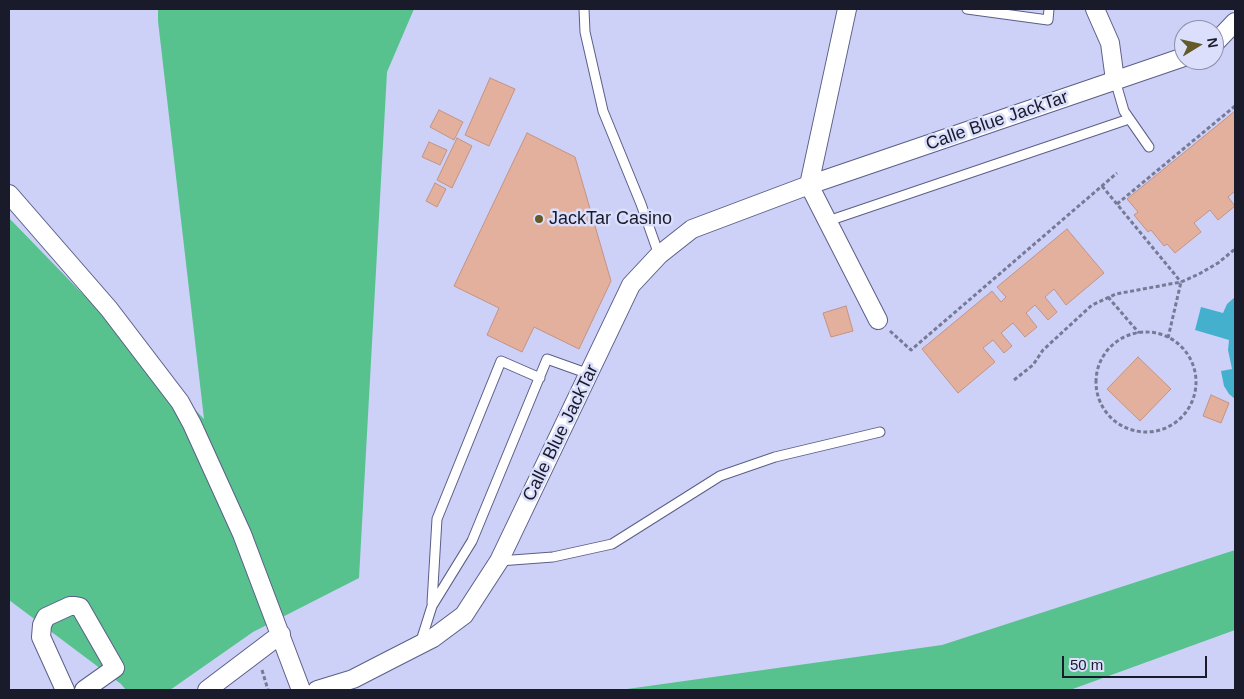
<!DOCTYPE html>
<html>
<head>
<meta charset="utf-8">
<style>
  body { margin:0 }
  #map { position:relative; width:1244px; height:699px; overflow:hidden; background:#cdd1f7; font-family:Arial,sans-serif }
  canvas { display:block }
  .frame { position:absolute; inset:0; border:10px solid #191b2b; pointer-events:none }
  .north { position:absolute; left:1174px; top:20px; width:50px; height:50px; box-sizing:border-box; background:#dbdffc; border:1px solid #8d91a8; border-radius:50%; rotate:81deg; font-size:14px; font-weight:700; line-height:20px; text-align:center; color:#191b2b }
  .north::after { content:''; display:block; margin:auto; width:18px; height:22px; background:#635a27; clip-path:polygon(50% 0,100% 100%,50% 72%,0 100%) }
  .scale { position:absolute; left:1062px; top:656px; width:145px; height:22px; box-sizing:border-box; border:2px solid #191b2b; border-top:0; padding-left:6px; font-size:15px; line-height:18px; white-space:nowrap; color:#191b2b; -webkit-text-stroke:4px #dbdffc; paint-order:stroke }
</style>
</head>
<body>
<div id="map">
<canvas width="1244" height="699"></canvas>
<div class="frame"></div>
<div class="north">N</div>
<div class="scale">50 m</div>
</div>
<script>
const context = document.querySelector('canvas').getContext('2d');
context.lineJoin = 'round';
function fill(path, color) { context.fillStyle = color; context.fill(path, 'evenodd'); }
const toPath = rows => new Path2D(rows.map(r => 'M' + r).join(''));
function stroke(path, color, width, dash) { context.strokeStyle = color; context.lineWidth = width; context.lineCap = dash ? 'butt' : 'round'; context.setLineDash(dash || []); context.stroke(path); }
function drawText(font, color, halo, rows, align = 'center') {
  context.font = font + ' Arial,sans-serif'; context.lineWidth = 5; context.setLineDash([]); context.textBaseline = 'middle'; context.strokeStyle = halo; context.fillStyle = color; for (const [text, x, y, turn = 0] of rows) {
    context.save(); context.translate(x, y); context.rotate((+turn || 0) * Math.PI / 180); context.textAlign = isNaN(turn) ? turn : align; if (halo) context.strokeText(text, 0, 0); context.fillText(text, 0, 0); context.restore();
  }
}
fill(toPath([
  [158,9,414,9,387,72,359,578,253,632,170,690,126,690,121,684,9,600,9,218,204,419,158,21],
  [1235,550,1235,630,1070,690,620,690,942,645]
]), '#57c28e');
fill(toPath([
  [1235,297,1235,399,1229,394,1224,386,1221,371,1232,369,1228,350,1229,340,1195,330,1201,307,1223,313,1227,304]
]), '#45b0ce');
const building = toPath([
  [490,78,515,89,489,146,465,135,490,78],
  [439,110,463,122,454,140,430,127,439,110],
  [1235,111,1235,191,1228,197,1235,206,1218,220,1210,210,1194,223,1201,232,1175,253,1167,244,1164,246,1151,230,1148,232,1134,215,1138,212,1127,199,1235,111],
  [527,133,575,157,611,281,579,349,534,327,522,352,487,335,499,308,454,286,527,133],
  [457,138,472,146,452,188,437,180,457,138],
  [429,142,447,150,440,165,422,157,429,142],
  [435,183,446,189,437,207,426,201,435,183],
  [1067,229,1104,273,1066,305,1054,289,1045,297,1057,312,1048,320,1035,305,1026,313,1037,327,1025,337,1013,323,1001,333,1012,346,1004,353,993,340,983,348,995,362,958,393,922,349,992,291,1001,302,1006,297,997,287,1067,229],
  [846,306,853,331,831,337,823,313,846,306],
  [1138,357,1171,389,1140,421,1107,389,1138,357],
  [1211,395,1229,403,1221,423,1203,416,1211,395]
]);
fill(building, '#e3b09e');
stroke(building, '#c49281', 1);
const lane = toPath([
  [584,9,585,32,603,111,641,204,659,255],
  [967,9,1048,20,1049,9],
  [1115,80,1124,111,1149,147],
  [828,221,1129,119],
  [499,561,553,557,612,544,720,476,775,457,880,432],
  [432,603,437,519,501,361,540,378],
  [420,644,432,606,472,541,547,359,589,374]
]);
const street = toPath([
  [847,9,809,185,878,320],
  [1095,9,1110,43,1115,80],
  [1214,44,1235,22],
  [9,194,109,309,180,402,192,424,242,534,301,690],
  [65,690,41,637,42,625,46,617,70,606,75,606,80,607,115,668,84,690],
  [207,690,281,634],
  [317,690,353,679,388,661,433,638,464,615,499,561,631,285,659,255,692,229,809,185,1184,57]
]);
stroke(lane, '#5b5f88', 11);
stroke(street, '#5b5f88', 20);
stroke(toPath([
  [1102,186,1181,282],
  [1117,204,1235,106],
  [1108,297,1139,333],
  [890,331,911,350,1117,173],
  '1096 382a50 50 0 1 1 100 0a50 50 0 1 1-100 0Z',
  [1168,338,1181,282],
  [1014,380,1033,365,1043,350,1092,305,1116,294,1181,282,1199,274,1218,263,1235,249],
  [262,670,268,690]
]), '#777a96', 3, [4, 2.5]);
stroke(lane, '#fff', 9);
stroke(street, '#fff', 18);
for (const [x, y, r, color] of [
  [539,219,5,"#635a27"]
]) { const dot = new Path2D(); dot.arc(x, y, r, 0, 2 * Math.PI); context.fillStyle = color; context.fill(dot); stroke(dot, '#dbdffc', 2); }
drawText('18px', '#191b2b', '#dbdffc', [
  ["Calle Blue JackTar",997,121,-19],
  ["Calle Blue JackTar",561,433,-64]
]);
drawText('18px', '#191b2b', '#dbdffc', [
  ["JackTar Casino",549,219]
], 'left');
</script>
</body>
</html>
